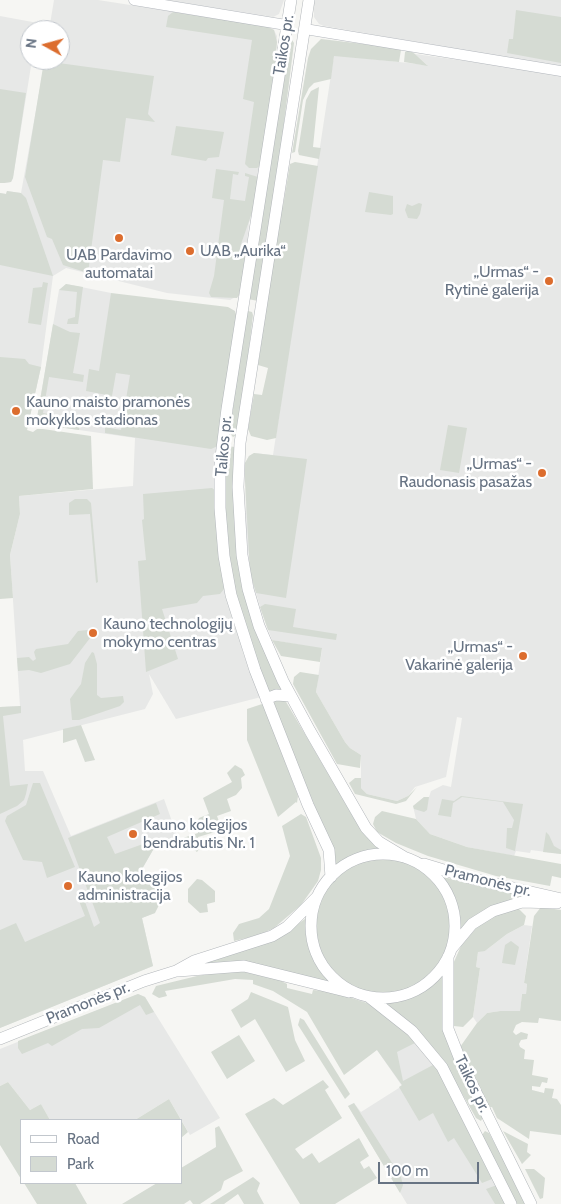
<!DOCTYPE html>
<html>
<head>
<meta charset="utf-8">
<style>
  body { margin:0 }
  #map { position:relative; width:561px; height:1204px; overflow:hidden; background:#f6f6f3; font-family:Cabin,sans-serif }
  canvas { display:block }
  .legend { position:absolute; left:20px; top:1119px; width:162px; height:65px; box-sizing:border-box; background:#fff; border:1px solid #c2c7cd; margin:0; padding:6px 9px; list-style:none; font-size:15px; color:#677383 }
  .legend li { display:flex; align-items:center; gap:10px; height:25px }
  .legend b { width:25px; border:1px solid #c2c7cd }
  .north { position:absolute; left:20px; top:20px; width:50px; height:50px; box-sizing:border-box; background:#fff; border:1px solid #c2c7cd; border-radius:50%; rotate:277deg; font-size:14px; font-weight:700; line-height:20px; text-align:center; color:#677383 }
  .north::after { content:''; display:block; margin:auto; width:18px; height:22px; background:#dc6d2e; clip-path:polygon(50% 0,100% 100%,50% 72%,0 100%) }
  .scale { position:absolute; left:378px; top:1162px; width:101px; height:22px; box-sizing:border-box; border:2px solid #677383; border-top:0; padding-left:6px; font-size:15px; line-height:18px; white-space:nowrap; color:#677383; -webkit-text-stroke:4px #fff; paint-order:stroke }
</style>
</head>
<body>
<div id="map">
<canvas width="561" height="1204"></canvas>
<ul class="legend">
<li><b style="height:6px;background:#fff"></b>Road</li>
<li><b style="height:14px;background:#d5dbd3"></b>Park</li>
</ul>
<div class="north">N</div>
<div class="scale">100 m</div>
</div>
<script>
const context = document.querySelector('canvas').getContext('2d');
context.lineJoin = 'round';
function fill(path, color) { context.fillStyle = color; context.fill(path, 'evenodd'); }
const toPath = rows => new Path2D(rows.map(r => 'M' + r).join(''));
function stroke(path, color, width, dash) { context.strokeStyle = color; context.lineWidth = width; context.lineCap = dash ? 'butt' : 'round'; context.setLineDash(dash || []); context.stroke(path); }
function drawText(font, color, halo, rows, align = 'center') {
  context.font = font + ' Cabin,sans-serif'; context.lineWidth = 5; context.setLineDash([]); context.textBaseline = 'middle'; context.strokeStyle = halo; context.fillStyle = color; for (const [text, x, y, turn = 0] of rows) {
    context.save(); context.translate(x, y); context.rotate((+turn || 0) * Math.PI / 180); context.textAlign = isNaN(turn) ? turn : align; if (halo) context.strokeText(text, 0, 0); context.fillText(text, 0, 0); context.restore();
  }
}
fill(toPath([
  [54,0,98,0,266,26,274,30,277,36,275,66,255,204,249,223,245,266,239,295,230,300,167,293,66,268,53,276,41,367,27,430,0,461,0,193,6,194,7,191,21,193,45,60,60,60,60,30,49,30],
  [166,0,284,0,279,14,273,17],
  [314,0,561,0,561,67,324,26,319,24,314,17],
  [0,16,38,23,37,30,30,30,30,60,32,60,13,178,11,182,4,183,0,183],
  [415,54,561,74,561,854,531,850,530,853,516,851,514,856,467,847,430,834,416,819,413,806,424,797,429,797,431,791,443,785,451,787,462,718,457,717,446,777,415,787,408,796,397,801,367,794,361,788,361,755,350,748,345,742,316,692,322,649,272,640,262,613,250,573,246,528,245,463,249,456,254,453,273,455,334,55,427,65],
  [66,284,111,293,218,446,239,635,243,653,261,697,176,719,149,674,153,694,145,709,23,740,25,771,43,771,71,836,164,799,179,841,153,850,138,876,155,913,142,918,153,966,0,1028,0,707,20,706,10,555,20,514,19,496,133,486,135,438,44,425,37,418,59,290],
  [524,925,532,926,524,983,527,984,526,994,522,994,520,1012,500,1011,487,1013,477,1023,473,1017,480,968,476,967,478,951,485,951,507,934],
  [138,994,145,997,220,1118,190,1135,169,1099,135,1120,50,1120,41,1104,30,1110,8,1082,0,1086,0,1049],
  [407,1033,432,1059,506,1204,407,1204,348,1106,354,1103,361,1112,402,1086,377,1050]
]), '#e7e8e7');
fill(toPath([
  [516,10,561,17,561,63,507,53,509,39,513,39],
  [173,12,266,26,274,30,277,42,271,103,262,164,257,168,249,168,245,164,254,102,243,99,252,40,166,27,168,16],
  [321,39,398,48,401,50,399,62,334,56,331,79,314,83,309,88,303,100,295,152,292,153,308,58,311,49],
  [292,40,294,43,278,171,258,301,248,299,289,42],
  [409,50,415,54,428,66,404,62,405,52],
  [44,61,154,76,148,114,155,122,126,118,120,162,103,160,88,273,63,265,52,239,47,237,25,177],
  [319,87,313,147,321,148,319,159,299,155,298,151,306,100,311,91],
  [0,89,26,93,13,178,11,182,4,183,0,183],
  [176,126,224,132,219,157,208,158,206,161,171,155],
  [295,162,318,166,276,438,267,440,251,436,248,429,254,394,262,395,268,368,258,365,281,207,283,206,290,164],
  [216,169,239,172,238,175,233,174,230,199,245,201,249,177,245,176,245,173,258,177,255,204,240,247,241,251,245,252,245,266,239,295,237,298,211,297,209,293,214,276,224,200,212,198],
  [7,191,21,193,26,198,53,276,0,265,0,193,6,194],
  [369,192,393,196,393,214,391,215,365,212],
  [419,203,422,204,420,214,417,219,408,218,405,210,407,204,412,206],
  [43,282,48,283,41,325,28,323,33,288,42,287],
  [66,284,83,287,78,324,67,324,68,319,75,317,77,292,59,290],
  [111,293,228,307,235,311,237,317,218,446,211,449,105,433,105,427,121,430,130,375,116,373,112,396,86,391,89,369,99,371],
  [248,311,252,312,253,315,244,392,235,436,233,437,230,433,239,356],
  [53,324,70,332,80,333,73,373,84,375,83,382,49,377,43,413,80,420,79,430,44,425,37,418],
  [0,357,25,359,29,364,41,367,27,430,33,432,37,429,43,429,91,436,93,489,19,496,20,514,10,555,13,598,0,599],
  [448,425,467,428,459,473,440,470],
  [226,446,235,447,236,532,283,689,268,693,239,611,225,536],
  [254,453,307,459,286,598,256,593,250,573,245,481,245,463,249,456],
  [212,488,216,491,225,583,224,589,220,594,203,596,197,603,162,609,178,659,146,672,138,561,146,560,142,520,144,519,143,494],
  [75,499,87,499,91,503,98,582,96,583,90,514,69,515,69,503],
  [265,604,296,609,293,627,337,634,336,640,268,630,260,607],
  [97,629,70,664,41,673,29,670,18,671,17,658,29,657,33,661,36,659,34,652,36,649,68,644,78,631],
  [272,640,322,648,320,662,281,656],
  [92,652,94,653,97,664,97,695,101,698,123,696,124,702,120,706,79,720,72,720,70,699,81,684,85,663],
  [300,672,319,675,316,692,345,742,350,748,361,755,360,768,337,764,293,684,294,677],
  [275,700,285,700,355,820,367,837,384,851,362,853,335,867,273,704],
  [262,704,264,706,298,796,297,803,296,802,278,817,247,740,247,709],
  [21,706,21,713,3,716,10,786,28,784,26,794,24,800,17,806,0,814,0,707],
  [81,725,95,760,85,762,76,739,63,743,63,729],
  [235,765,242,769,245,775,241,778,242,788,236,795,227,799,231,811,217,816,222,830,198,837,199,849,197,852,180,839,198,833,197,823,199,818,209,814,203,798,232,782,227,773],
  [355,778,361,778,361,788,367,794,397,801,408,796,417,787,406,801,396,804,355,794,349,783],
  [33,783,40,783,75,867,47,878,42,862,23,860,5,821,7,816,26,805],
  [461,796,523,804,515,851,506,848,507,828,512,828,514,820,503,802,462,797,453,803,451,817,438,815,442,799,454,801],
  [424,797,429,797,427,810,424,812,414,809,413,806],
  [156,803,160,814,107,837,115,854,157,839,164,839,167,845,153,850,138,876,139,879,146,879,154,882,163,897,155,913,142,918,153,966,0,1028,0,930,16,923,25,942,85,916,79,901,84,899,94,927,100,923,68,838],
  [382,811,416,819,430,834,467,847,561,864,561,878,552,876,550,886,496,876,428,856,396,843,377,832,373,824,375,817],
  [301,814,306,817,321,858,321,870,318,881,301,905,274,928,259,935,234,941,233,933,239,924,259,918,269,909,290,856,282,826],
  [546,832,549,835,554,846,561,850,561,854,543,852],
  '316 926a67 67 0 1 1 134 0a67 67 0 1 1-134 0Z',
  [440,876,478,886,531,895,458,934,456,907],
  [197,879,202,880,215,891,215,902,207,904,208,912,200,913,188,902,188,889],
  [517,907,526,916,524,925,507,934,485,951,478,952,476,967,480,968,473,1017,463,1027,454,1026,452,1024,453,964,461,946,478,926,492,917],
  [541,907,561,910,561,1021,539,1018,538,1023,522,1022,516,1025,513,1032,516,1035,521,1032,528,1034,527,1039,521,1040,519,1044,520,1047,525,1050,524,1059,534,1060,532,1075,548,1078,547,1083,542,1082,540,1087,532,1086,532,1090,544,1093,545,1088,554,1089,552,1098,557,1099,561,1105,561,1135,530,1131,529,1139,497,1118,492,1107,488,1108,460,1047,477,1023,487,1013,500,1011,520,1011,522,994,526,994,527,984,524,983,534,916],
  [309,916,310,941,315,955,320,966,336,985,239,961,202,964,280,937],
  [511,941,519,947,515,965,502,963,505,945],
  [234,970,248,971,276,978,287,984,287,988,312,994,313,990,334,992,367,1003,380,1011,407,1033,415,1043,397,1052,403,1081,433,1065,432,1059,492,1179,482,1183,454,1138,448,1142,433,1113,419,1121,399,1087,402,1085,377,1050,344,1075,307,1012,273,991,253,984,253,980,235,979,165,991,167,996,159,998,152,994,156,986,197,976],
  [443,971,442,1015,446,1036,483,1117,481,1121,476,1118,452,1076,384,1003,420,992],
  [251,992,288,1007,295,1040,305,1061,286,1072,255,1019,241,1028,231,1010,248,999],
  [138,994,145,997,154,1012,146,1015,140,1005,99,1028,82,1029,52,1046,48,1043,22,1054,18,1048,18,1041],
  [300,1018,304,1020,350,1094,345,1099,298,1025],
  [239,1035,255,1061,227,1079,211,1052],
  [323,1080,329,1087,325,1090,342,1118,295,1149,303,1159,312,1153,319,1163,359,1138,369,1156,360,1162,364,1169,369,1166,377,1178,335,1204,300,1204,245,1114,274,1098,283,1105],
  [8,1082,30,1110,41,1104,50,1120,21,1120,21,1179,0,1145,0,1086],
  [169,1099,188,1132,181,1138,181,1120,135,1120],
  [354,1103,401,1177,403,1185,400,1193,348,1106],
  [219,1126,243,1171,224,1181,221,1190,200,1204,193,1204,190,1200,184,1204,122,1204,157,1183,181,1183,181,1168,216,1147,215,1128],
  [485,1131,489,1133,527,1204,515,1204,482,1135],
  [503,1131,528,1144,527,1152,531,1155,522,1164],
  [525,1169,534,1169,545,1178,543,1198,540,1199],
  [253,1177,260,1183,257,1191,264,1204,244,1204,238,1194,224,1204,210,1204],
  [24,1183,75,1183,87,1204,37,1204],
  [497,1185,506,1204,495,1204,486,1189]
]), '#d5dbd3');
const secondary = toPath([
  [134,0,286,25],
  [305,29,561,71]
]);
const primary = toPath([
  [291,0,227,409,220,465,220,508,224,556,231,595,255,670,308,805,329,850,331,877],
  [309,0,240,443,238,487,242,555,248,589,259,626,283,681,310,731,366,828,379,842,404,857],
  [266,699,276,695,291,696],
  '311 926a72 72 0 1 1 144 0a72 72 0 1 1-144 0Z',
  [424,864,470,878,561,899],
  [452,948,472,924,493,911,522,902,557,903],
  [448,957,448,1029,461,1062,531,1204],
  [178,971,244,966,349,992],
  [369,997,412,1031,442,1067,511,1204],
  [0,1039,144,981,176,971,194,961,272,936,287,927,317,897]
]);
stroke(secondary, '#b2b6bc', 11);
stroke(primary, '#b3b7bb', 12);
stroke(secondary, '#fff', 10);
stroke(primary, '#fff', 11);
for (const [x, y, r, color] of [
  [119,238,5,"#dc6d2e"],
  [190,251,5,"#dc6d2e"],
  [549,281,5,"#dc6d2e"],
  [16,411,5,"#dc6d2e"],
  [542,473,5,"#dc6d2e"],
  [93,633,5,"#dc6d2e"],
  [523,656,5,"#dc6d2e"],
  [133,834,5,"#dc6d2e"],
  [68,886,5,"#dc6d2e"]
]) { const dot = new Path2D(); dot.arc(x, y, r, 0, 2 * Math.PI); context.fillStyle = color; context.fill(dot); stroke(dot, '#fff', 2); }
drawText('16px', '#677383', '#fff', [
  ["Taikos pr.",284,45,-81],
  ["Taikos pr.",224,446,-85],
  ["Pramonės pr.",488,881,14],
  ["Pramonės pr.",88,1003,-22],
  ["Taikos pr.",472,1084,64]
]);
drawText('16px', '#677383', '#fff', [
  ["UAB „Aurika“",200,251],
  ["UAB Pardavimo",119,255,"center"],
  ["automatai",119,273,"center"],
  ["„Urmas“ -",539,272,"right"],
  ["Rytinė galerija",539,290,"right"],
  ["Kauno maisto pramonės",26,402],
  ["mokyklos stadionas",26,420],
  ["„Urmas“ -",532,464,"right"],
  ["Raudonasis pasažas",532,482,"right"],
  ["Kauno technologijų",103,624],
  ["mokymo centras",103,642],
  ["„Urmas“ -",513,647,"right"],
  ["Vakarinė galerija",513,665,"right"],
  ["Kauno kolegijos",143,825],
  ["bendrabutis Nr. 1",143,843],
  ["Kauno kolegijos",78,877],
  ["administracija",78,895]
], 'left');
</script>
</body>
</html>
